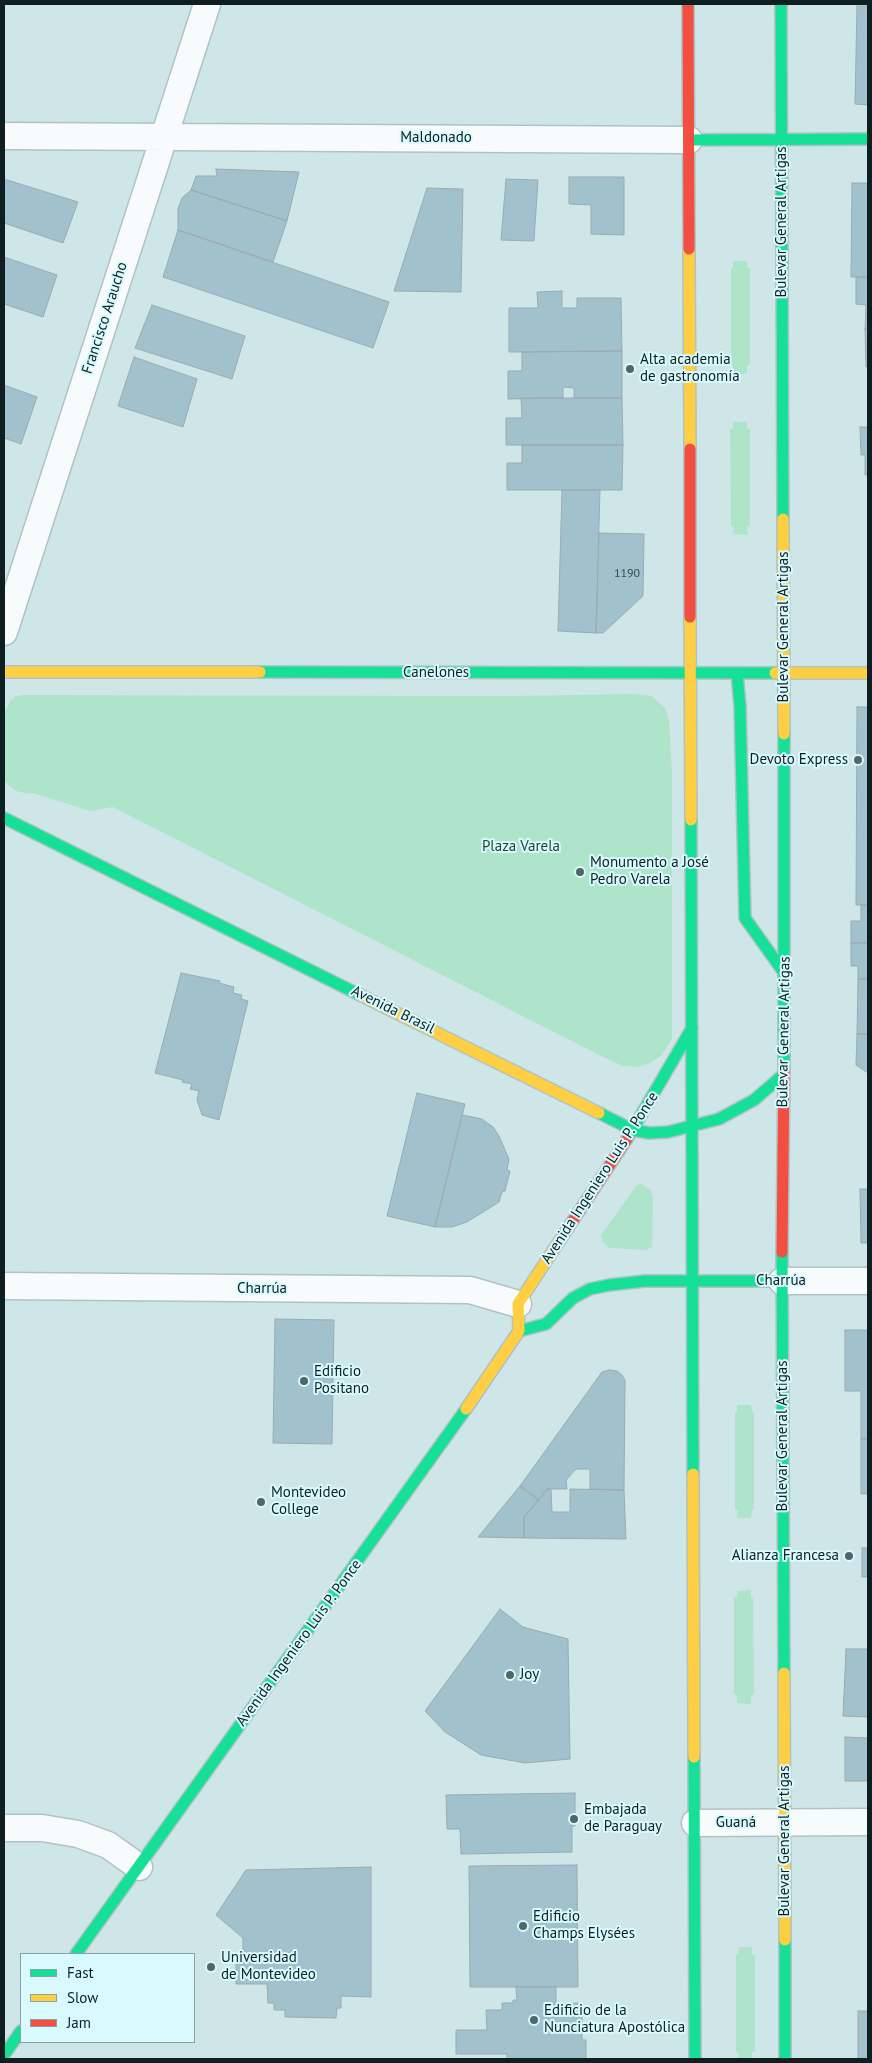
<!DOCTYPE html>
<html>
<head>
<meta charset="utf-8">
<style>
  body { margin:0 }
  #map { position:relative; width:872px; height:2063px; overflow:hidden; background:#cfe6e9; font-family:"PT Sans",sans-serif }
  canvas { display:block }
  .frame { position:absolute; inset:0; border:5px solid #0f1f21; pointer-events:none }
  .legend { position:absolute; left:20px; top:1953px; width:175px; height:90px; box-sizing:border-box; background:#d8faff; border:1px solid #88a2a6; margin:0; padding:6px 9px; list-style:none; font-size:15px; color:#0f1f21 }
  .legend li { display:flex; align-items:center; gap:10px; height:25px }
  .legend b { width:25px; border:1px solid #88a2a6 }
</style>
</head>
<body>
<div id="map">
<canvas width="872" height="2063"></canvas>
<div class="frame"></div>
<ul class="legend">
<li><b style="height:6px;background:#16e098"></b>Fast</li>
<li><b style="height:6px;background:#ffcf43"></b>Slow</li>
<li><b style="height:6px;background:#f24e42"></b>Jam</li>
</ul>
</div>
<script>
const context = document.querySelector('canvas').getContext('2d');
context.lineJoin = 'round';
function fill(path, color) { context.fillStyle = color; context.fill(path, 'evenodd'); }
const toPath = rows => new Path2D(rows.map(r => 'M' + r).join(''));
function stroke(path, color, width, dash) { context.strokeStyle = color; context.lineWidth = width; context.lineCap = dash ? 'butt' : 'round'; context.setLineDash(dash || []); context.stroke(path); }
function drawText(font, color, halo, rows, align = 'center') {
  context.font = font + ' "PT Sans",sans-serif'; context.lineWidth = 4; context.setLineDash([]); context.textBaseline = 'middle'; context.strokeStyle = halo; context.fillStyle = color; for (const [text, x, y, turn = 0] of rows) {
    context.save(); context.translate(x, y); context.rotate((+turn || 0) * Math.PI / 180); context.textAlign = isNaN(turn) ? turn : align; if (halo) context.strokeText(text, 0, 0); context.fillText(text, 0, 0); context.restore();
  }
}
fill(toPath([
  [733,261,747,261,747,268,750,268,750,365,747,365,747,374,733,374,733,366,731,365,731,268,733,268],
  [733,422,747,422,747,429,750,429,750,526,747,526,748,535,733,534,734,526,731,526,730,429,733,429],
  [633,694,652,696,665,708,669,720,672,773,672,1039,661,1056,650,1063,637,1067,623,1066,601,1056,113,807,90,811,33,793,29,794,16,791,4,781,5,712,10,701,16,696,24,695,509,696],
  [641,1184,650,1189,653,1196,652,1247,646,1250,609,1248,602,1241,601,1235,637,1185],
  [737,1405,751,1405,752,1412,754,1412,754,1509,752,1510,751,1518,737,1518,738,1510,735,1509,735,1412,737,1412],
  [751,1590,751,1598,753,1598,754,1695,751,1695,751,1704,737,1703,737,1695,734,1694,734,1597,737,1597,737,1591],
  [739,1947,752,1947,752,1954,755,1955,755,2052,752,2052,752,2059,739,2059,738,2052,736,2052,736,1955,738,1954]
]), '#aee4ca');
const building = toPath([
  [857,6,868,6,868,105,855,104,857,6],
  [216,169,299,172,287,221,191,190,196,176,217,176,216,169],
  [569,177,624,177,624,235,591,234,591,205,569,204,569,177],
  [4,179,78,202,63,243,4,223,4,179],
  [506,179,538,180,534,241,501,240,506,179],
  [852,183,868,183,868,277,851,277,852,183],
  [427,188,463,189,461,292,394,291,427,188],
  [191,190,287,221,273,262,178,230,178,209,182,198,191,190],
  [178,230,389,302,373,348,163,277,178,230],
  [4,257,57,275,43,317,4,304,4,257],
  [856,277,868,277,868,329,865,329,866,305,856,304,856,277],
  [562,291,562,308,577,308,577,298,621,298,622,351,509,352,509,308,538,308,537,292,562,291],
  [152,305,245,336,232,379,135,348,152,305],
  [865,329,868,329,868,367,866,367,865,329],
  [622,351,622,398,574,398,574,388,563,387,563,398,508,399,508,371,522,371,522,352,622,351],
  [134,357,197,379,183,427,118,406,134,357],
  [4,385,37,397,21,444,4,438,4,385],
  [521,398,622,398,623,445,506,445,506,418,522,418,521,398],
  [860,427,868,427,868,475,865,475,865,455,861,455,860,427],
  [522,445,623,445,622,490,507,490,507,463,522,463,522,445],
  [562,490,600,490,596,633,558,631,562,490],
  [599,533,644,534,643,596,603,633,596,633,599,533],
  [857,707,868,707,868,905,856,905,857,707],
  [861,905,868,905,868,943,851,943,851,921,861,921,861,905],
  [851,943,868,943,868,979,858,979,858,966,851,966,851,943],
  [181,973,220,981,219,983,234,987,233,993,242,995,241,999,248,1001,219,1120,202,1115,197,1100,199,1091,190,1089,192,1084,182,1082,183,1080,155,1073,181,973],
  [858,979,868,979,868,1034,857,1034,858,979],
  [857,1034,868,1034,868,1073,856,1065,857,1034],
  [417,1093,465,1104,435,1227,387,1216,417,1093],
  [462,1115,482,1119,493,1127,499,1136,509,1159,507,1170,510,1171,505,1191,502,1192,499,1202,467,1222,452,1227,435,1227,462,1115],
  [860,1189,868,1189,868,1243,861,1243,860,1189],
  [275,1319,334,1320,332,1444,273,1443,275,1319],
  [845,1330,868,1330,868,1439,861,1439,861,1391,845,1391,845,1330],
  [609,1370,617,1371,622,1375,625,1380,624,1490,590,1489,590,1469,576,1469,566,1480,567,1489,547,1489,539,1500,520,1486,602,1372,609,1370],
  [861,1439,868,1439,868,1494,861,1494,861,1439],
  [520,1486,539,1500,524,1517,524,1538,478,1537,520,1486],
  [547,1489,551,1489,552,1512,570,1512,570,1489,624,1490,626,1539,524,1538,524,1517,547,1489],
  [862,1548,868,1548,868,1577,862,1577,862,1548],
  [500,1609,523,1627,568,1639,570,1759,525,1763,481,1755,445,1732,425,1711,500,1609],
  [846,1649,868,1649,868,1717,843,1716,846,1649],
  [845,1737,868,1738,868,1781,845,1781,845,1737],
  [575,1793,575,1826,572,1826,572,1852,461,1854,460,1829,447,1829,446,1795,575,1793],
  [577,1865,578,1987,470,1987,469,1866,577,1865],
  [371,1867,371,1997,341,1996,341,2008,337,2008,336,2018,285,2017,285,2010,274,2010,274,2003,268,2003,267,1984,236,1984,236,1964,243,1964,243,1938,216,1915,246,1870,371,1867],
  [516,1987,556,1987,556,2004,578,2003,578,2010,582,2010,582,2040,586,2040,586,2059,507,2059,507,2054,456,2054,456,2030,487,2030,486,2010,502,2010,502,2003,513,2003,513,2000,517,2000,516,1987],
  [858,2011,868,2011,868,2059,858,2059,858,2011]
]);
fill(building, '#a1c1cc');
stroke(building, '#9babb0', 1);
const street = toPath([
  [4,136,689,140],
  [4,632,207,4],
  [782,1281,868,1281],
  [4,1286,470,1290,518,1304],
  [695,1823,868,1822],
  [4,1828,42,1828,78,1834,108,1845,139,1867]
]);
const fast = toPath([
  [781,4,783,519],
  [689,140,868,139],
  [260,672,775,673],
  [737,673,740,706,745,918,785,974],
  [784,734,784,1067],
  [4,818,360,995],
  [691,820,693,1474],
  [599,1113,633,1130,649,1133,668,1132,719,1119,754,1100,783,1075],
  [627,1139,692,1028],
  [782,1252,784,1673],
  [519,1331,546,1324,573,1298,590,1289,609,1285,645,1281,782,1281],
  [694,1757,695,2059],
  [785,1940,785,2059],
  [76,1954,466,1409],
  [4,2055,21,2031]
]);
const slow = toPath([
  [689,249,690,449],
  [783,519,784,734],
  [690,617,691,820],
  [4,672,260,672],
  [775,673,868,673],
  [360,995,599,1113],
  [466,1409,519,1331,518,1304,562,1237],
  [693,1474,694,1757],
  [784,1673,785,1940]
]);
const jam = toPath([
  [688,4,689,249],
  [690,449,690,617],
  [562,1237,627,1139],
  [782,1252,784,1067]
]);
stroke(street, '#b0c2c4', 29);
stroke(fast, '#b0c2c4', 14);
stroke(slow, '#b0c2c4', 14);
stroke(jam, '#b0c2c4', 14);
stroke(street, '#f8fbfc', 26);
stroke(fast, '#16e098', 11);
stroke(slow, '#ffcf43', 11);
stroke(jam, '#f24e42', 11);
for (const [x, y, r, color] of [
  [630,369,5,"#526567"],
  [858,760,5,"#526567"],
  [580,872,5,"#526567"],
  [304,1381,5,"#526567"],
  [261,1502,5,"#526567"],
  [849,1556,5,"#526567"],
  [510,1675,5,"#526567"],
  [574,1819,5,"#526567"],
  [523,1926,5,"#526567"],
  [211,1967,5,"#526567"],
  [534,2020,5,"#526567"]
]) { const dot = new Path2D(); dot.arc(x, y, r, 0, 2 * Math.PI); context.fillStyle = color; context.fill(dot); stroke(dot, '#d8faff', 2); }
drawText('12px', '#34484c', null, [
  ["1190",627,574]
]);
drawText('15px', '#0f1f21', '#d8faff', [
  ["Maldonado",436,138],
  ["Bulevar General Artigas",782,222,-90],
  ["Francisco Araucho",105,318,-72],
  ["Bulevar General Artigas",784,627,-90],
  ["Canelones",436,673],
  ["Avenida Brasil",393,1010,26],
  ["Bulevar General Artigas",784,1032,-89],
  ["Avenida Ingeniero Luis P. Ponce",600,1178,-57],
  ["Charrúa",781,1281],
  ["Charrúa",262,1289],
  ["Bulevar General Artigas",783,1436,-90],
  ["Avenida Ingeniero Luis P. Ponce",299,1643,-54],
  ["Guaná",736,1823],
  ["Bulevar General Artigas",785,1841,-90]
]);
drawText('15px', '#0f1f21', '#d8faff', [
  ["Alta academia",640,360],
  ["de gastronomía",640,377],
  ["Devoto Express",848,760,"right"],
  ["Monumento a José",590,863],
  ["Pedro Varela",590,880],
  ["Edificio",314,1372],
  ["Positano",314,1389],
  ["Montevideo",271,1493],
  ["College",271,1510],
  ["Alianza Francesa",839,1556,"right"],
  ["Joy",520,1675],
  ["Embajada",584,1810],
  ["de Paraguay",584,1827],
  ["Edificio",533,1917],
  ["Champs Elysées",533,1934],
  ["Universidad",221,1958],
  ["de Montevideo",221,1975],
  ["Edificio de la",544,2011],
  ["Nunciatura Apostólica",544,2028]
], 'left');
drawText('15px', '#1d442d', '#d8faff', [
  ["Plaza Varela",521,847]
]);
</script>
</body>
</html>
